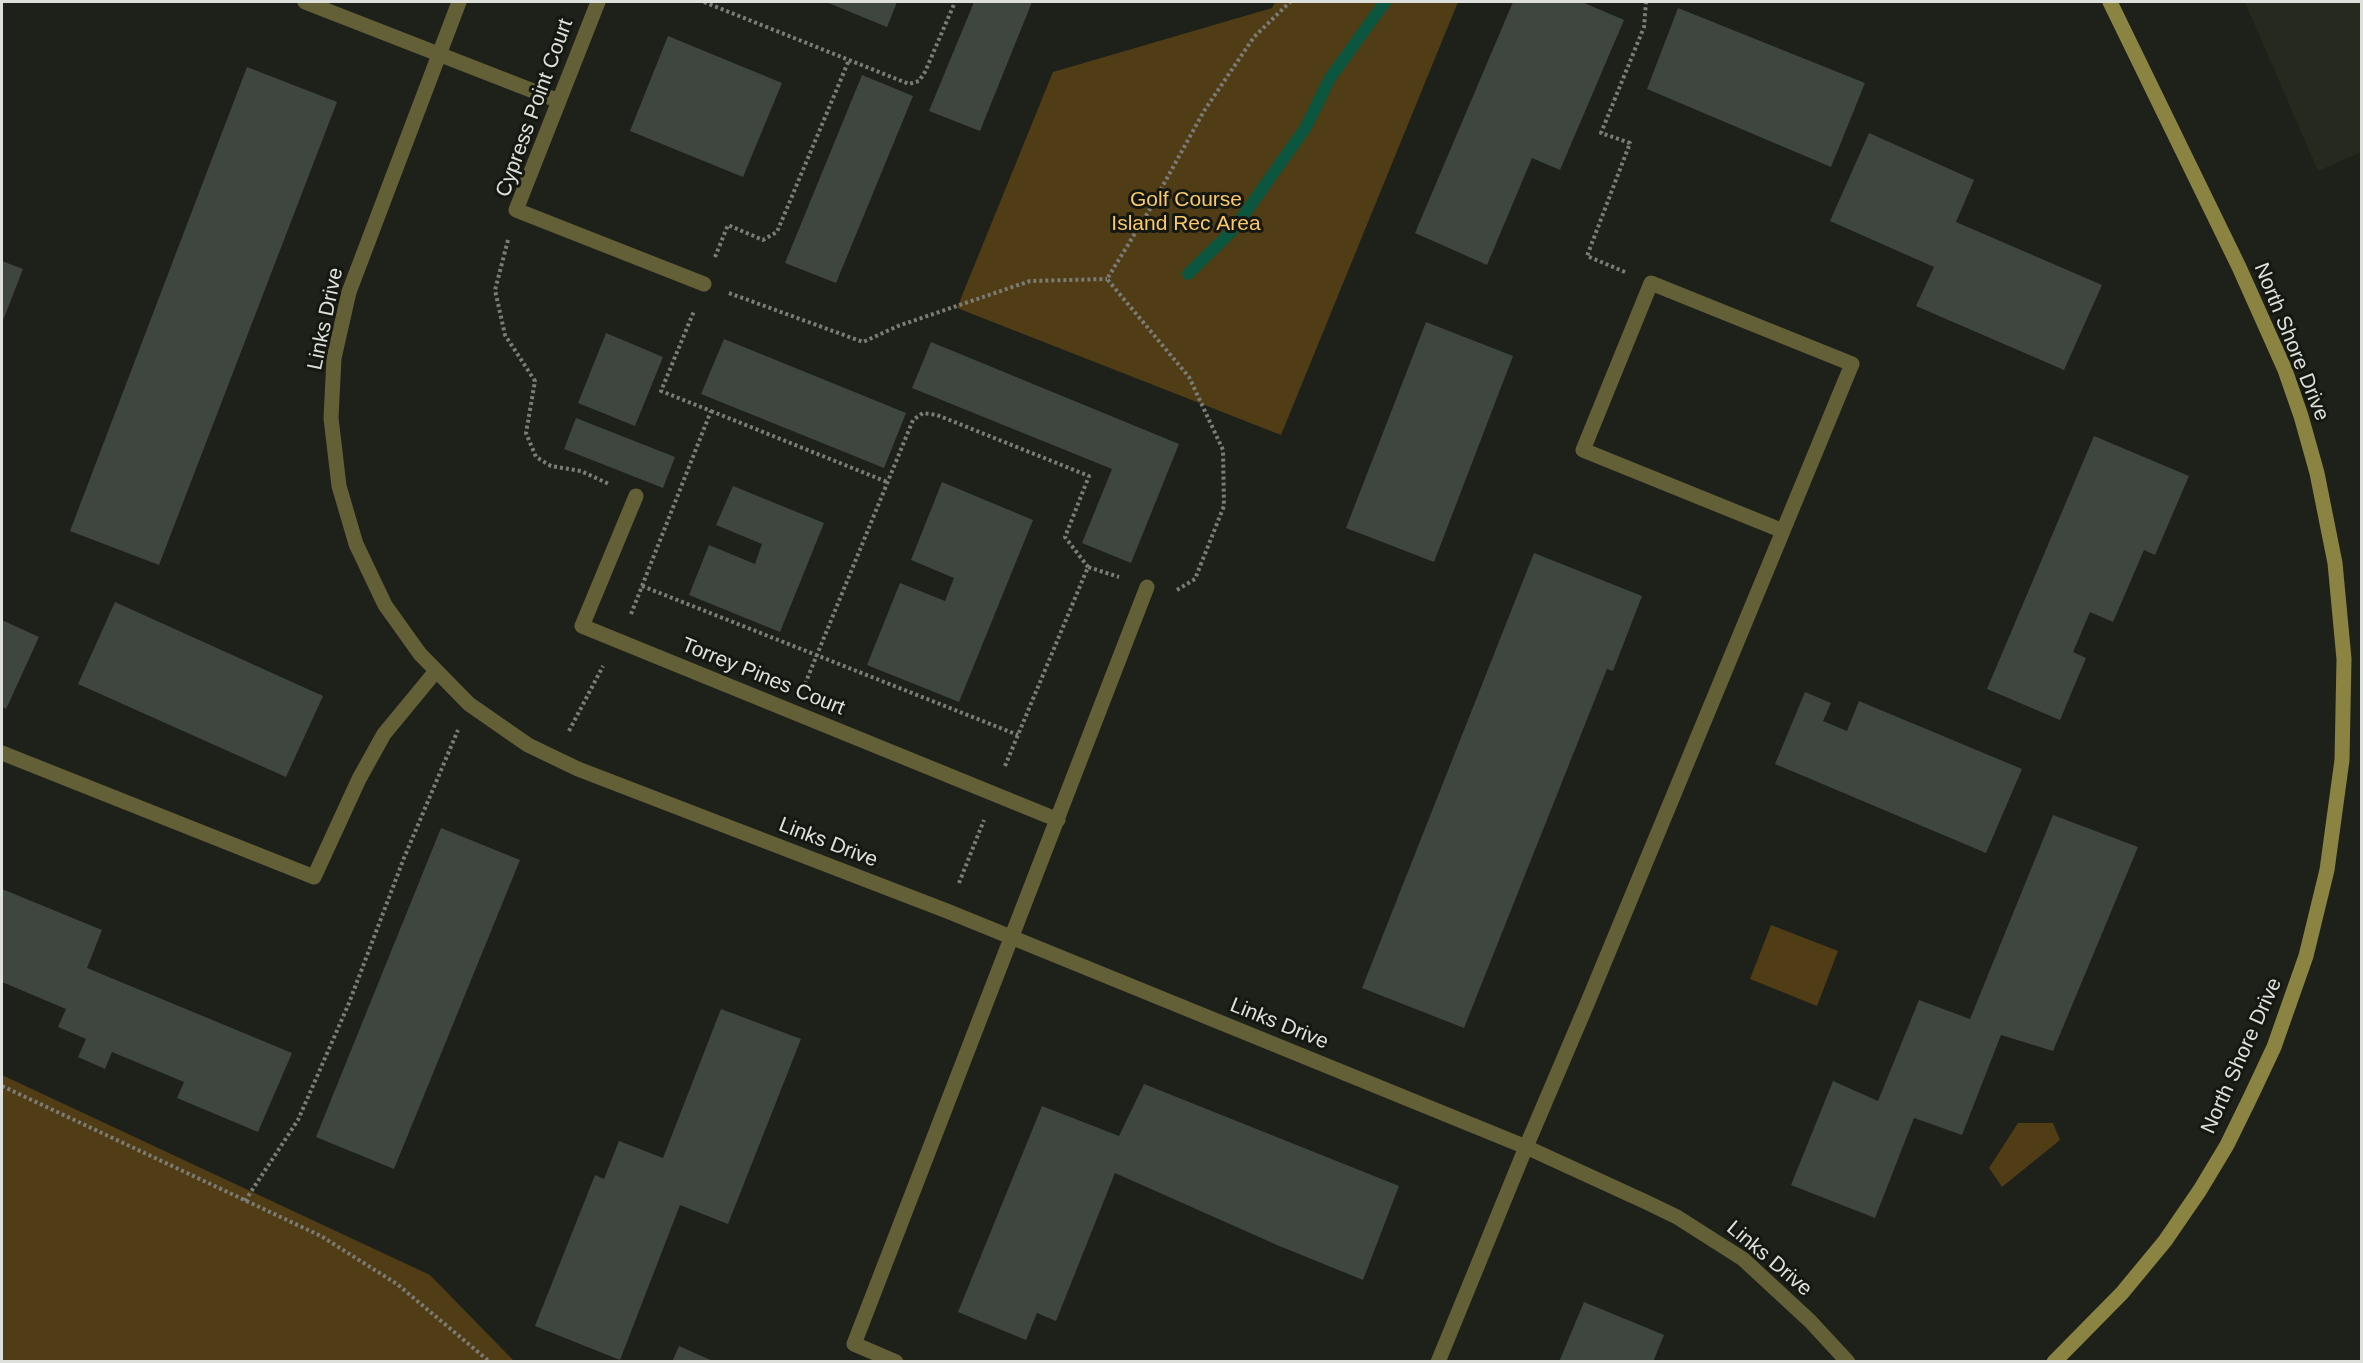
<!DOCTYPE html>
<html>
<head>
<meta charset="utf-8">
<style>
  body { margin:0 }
  #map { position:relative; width:2363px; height:1363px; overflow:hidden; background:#1e211a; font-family:Arial,sans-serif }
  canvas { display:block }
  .frame { position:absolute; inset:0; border:3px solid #dee0db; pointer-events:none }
</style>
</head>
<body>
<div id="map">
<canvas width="2363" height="1363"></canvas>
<div class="frame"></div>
</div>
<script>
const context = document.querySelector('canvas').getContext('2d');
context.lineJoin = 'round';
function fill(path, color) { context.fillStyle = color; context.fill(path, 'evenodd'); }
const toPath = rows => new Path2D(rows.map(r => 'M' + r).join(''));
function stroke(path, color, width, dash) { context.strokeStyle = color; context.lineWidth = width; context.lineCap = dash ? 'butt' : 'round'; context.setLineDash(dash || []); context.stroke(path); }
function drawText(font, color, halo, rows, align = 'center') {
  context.font = font + ' Arial,sans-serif'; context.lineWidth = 6; context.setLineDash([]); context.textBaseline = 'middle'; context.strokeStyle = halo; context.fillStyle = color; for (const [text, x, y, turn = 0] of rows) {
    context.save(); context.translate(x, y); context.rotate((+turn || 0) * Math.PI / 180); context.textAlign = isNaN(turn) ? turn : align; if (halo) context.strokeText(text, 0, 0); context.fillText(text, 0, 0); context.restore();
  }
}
fill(toPath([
  [2245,2,2361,2,2361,152,2318,171]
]), '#262a1e');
fill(toPath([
  [1275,2,1458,2,1281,435,957,308,1053,72,1272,8],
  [1771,925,1838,951,1817,1006,1750,979],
  [2,1075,430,1275,514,1361,2,1361],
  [2018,1123,2053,1123,2060,1140,2002,1187,1989,1168]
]), '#503c15');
stroke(toPath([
  [1188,274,1233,230,1258,195,1306,127,1330,78,1385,2]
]), '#0c553f', 12);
fill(toPath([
  [826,2,897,2,887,27],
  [974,2,1032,2,980,131,929,111],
  [1513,2,1582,2,1624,20,1560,170,1532,158,1487,265,1415,233],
  [1678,8,1865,83,1831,167,1647,89],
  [668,36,782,83,743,177,630,131],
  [247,67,337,102,159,565,70,531],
  [862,75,913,96,836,283,785,263],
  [1869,133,1974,180,1956,222,2102,285,2064,370,1916,306,1934,267,1830,221],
  [2,261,23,269,2,323],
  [1426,322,1513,356,1434,562,1346,528],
  [606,333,663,357,635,426,578,403],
  [724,339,906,413,884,468,701,394],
  [931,342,1179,444,1131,563,1082,543,1112,469,912,388],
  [576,418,675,457,663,488,564,449],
  [2094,436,2189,476,2155,555,2144,550,2113,622,2090,612,2073,652,2086,658,2060,720,1987,689],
  [942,482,1033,520,959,702,867,665,900,583,945,601,954,578,911,560],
  [733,486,824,523,780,632,689,595,709,545,755,564,762,544,716,525],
  [1534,553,1642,596,1613,671,1607,669,1464,1028,1362,988],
  [115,602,323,696,286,777,78,684],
  [2,620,39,637,6,709,2,707],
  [1805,692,1831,703,1823,721,1847,731,1859,701,2022,769,1986,853,1775,764],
  [2053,815,2138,847,2053,1051,2001,1035,1962,1135,1914,1118,1875,1218,1791,1185,1833,1081,1878,1101,1919,1000,1970,1019],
  [441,828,520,860,394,1169,316,1137],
  [2,889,102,930,87,968,292,1053,258,1132,177,1098,184,1082,112,1052,105,1069,78,1057,86,1039,58,1027,66,1009,2,982],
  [721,1009,801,1039,728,1224,680,1205,620,1360,535,1326,595,1175,604,1179,619,1141,663,1158],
  [1144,1084,1399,1186,1363,1280,1277,1245,1115,1173,1056,1321,1037,1313,1026,1340,958,1312,1042,1106,1119,1136],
  [1584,1302,1664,1335,1653,1362,1559,1362],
  [679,1346,715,1362,672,1362]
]), '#3f453f');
stroke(toPath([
  [704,2,909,84,919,81,925,72,955,2],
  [508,240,495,290,505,335,535,381,526,433,536,457,551,466,581,471,609,484],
  [715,257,728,225,763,240,777,232,849,60],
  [1625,272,1587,256,1630,143,1601,133,1644,27,1646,2],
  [729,293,863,342,898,326,1030,281,1107,279],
  [711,411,887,482],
  [642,586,1018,735],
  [1177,590,1195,579,1224,506,1223,450,1189,377,1107,279,1150,209,1204,111,1254,37,1290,2],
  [631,614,711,411,661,391,694,311],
  [805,684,913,420,923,413,937,415,1089,476,1065,537,1088,567],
  [569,731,603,666],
  [1005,766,1088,567,1119,577],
  [959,883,984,820],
  [2,1086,321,1236,397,1284,490,1362],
  [245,1201,298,1120,349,1003,404,858,458,730]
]), '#7a7c76', 4, [3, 3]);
stroke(toPath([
  [305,2,559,101],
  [598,2,516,210,704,284],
  [636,496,582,626,1058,820],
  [2,753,314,877,359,779,384,734,436,671],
  [896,1362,854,1344,1147,587],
  [1438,1362,1526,1147,1587,1004,1783,531,1852,364,1651,283,1583,450,1783,531]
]), '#635f37', 15);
stroke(toPath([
  [459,2,349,292,334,358,331,418,339,486,356,544,385,605,420,654,469,704,528,745,578,769,947,911,1526,1147,1646,1202,1677,1217,1743,1259,1810,1321,1848,1362]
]), '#635f37', 15);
stroke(toPath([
  [2054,1362,2122,1293,2165,1241,2200,1190,2227,1145,2251,1096,2274,1047,2306,956,2327,870,2342,760,2344,659,2335,563,2317,473,2301,416,2285,370,2239,267,2110,2]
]), '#8a8341', 15);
drawText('21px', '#dee0db', '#151711', [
  ["Cypress Point Court",535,108,-70],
  ["Links Drive",326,319,-78],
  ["North Shore Drive",2291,342,68],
  ["Torrey Pines Court",763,677,22],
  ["Links Drive",828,843,21],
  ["Links Drive",1279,1024,22],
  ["North Shore Drive",2242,1056,-66],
  ["Links Drive",1769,1259,40]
]);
drawText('21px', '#fac868', '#151711', [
  ["Golf Course",1186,200],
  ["Island Rec Area",1186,224]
]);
</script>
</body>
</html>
